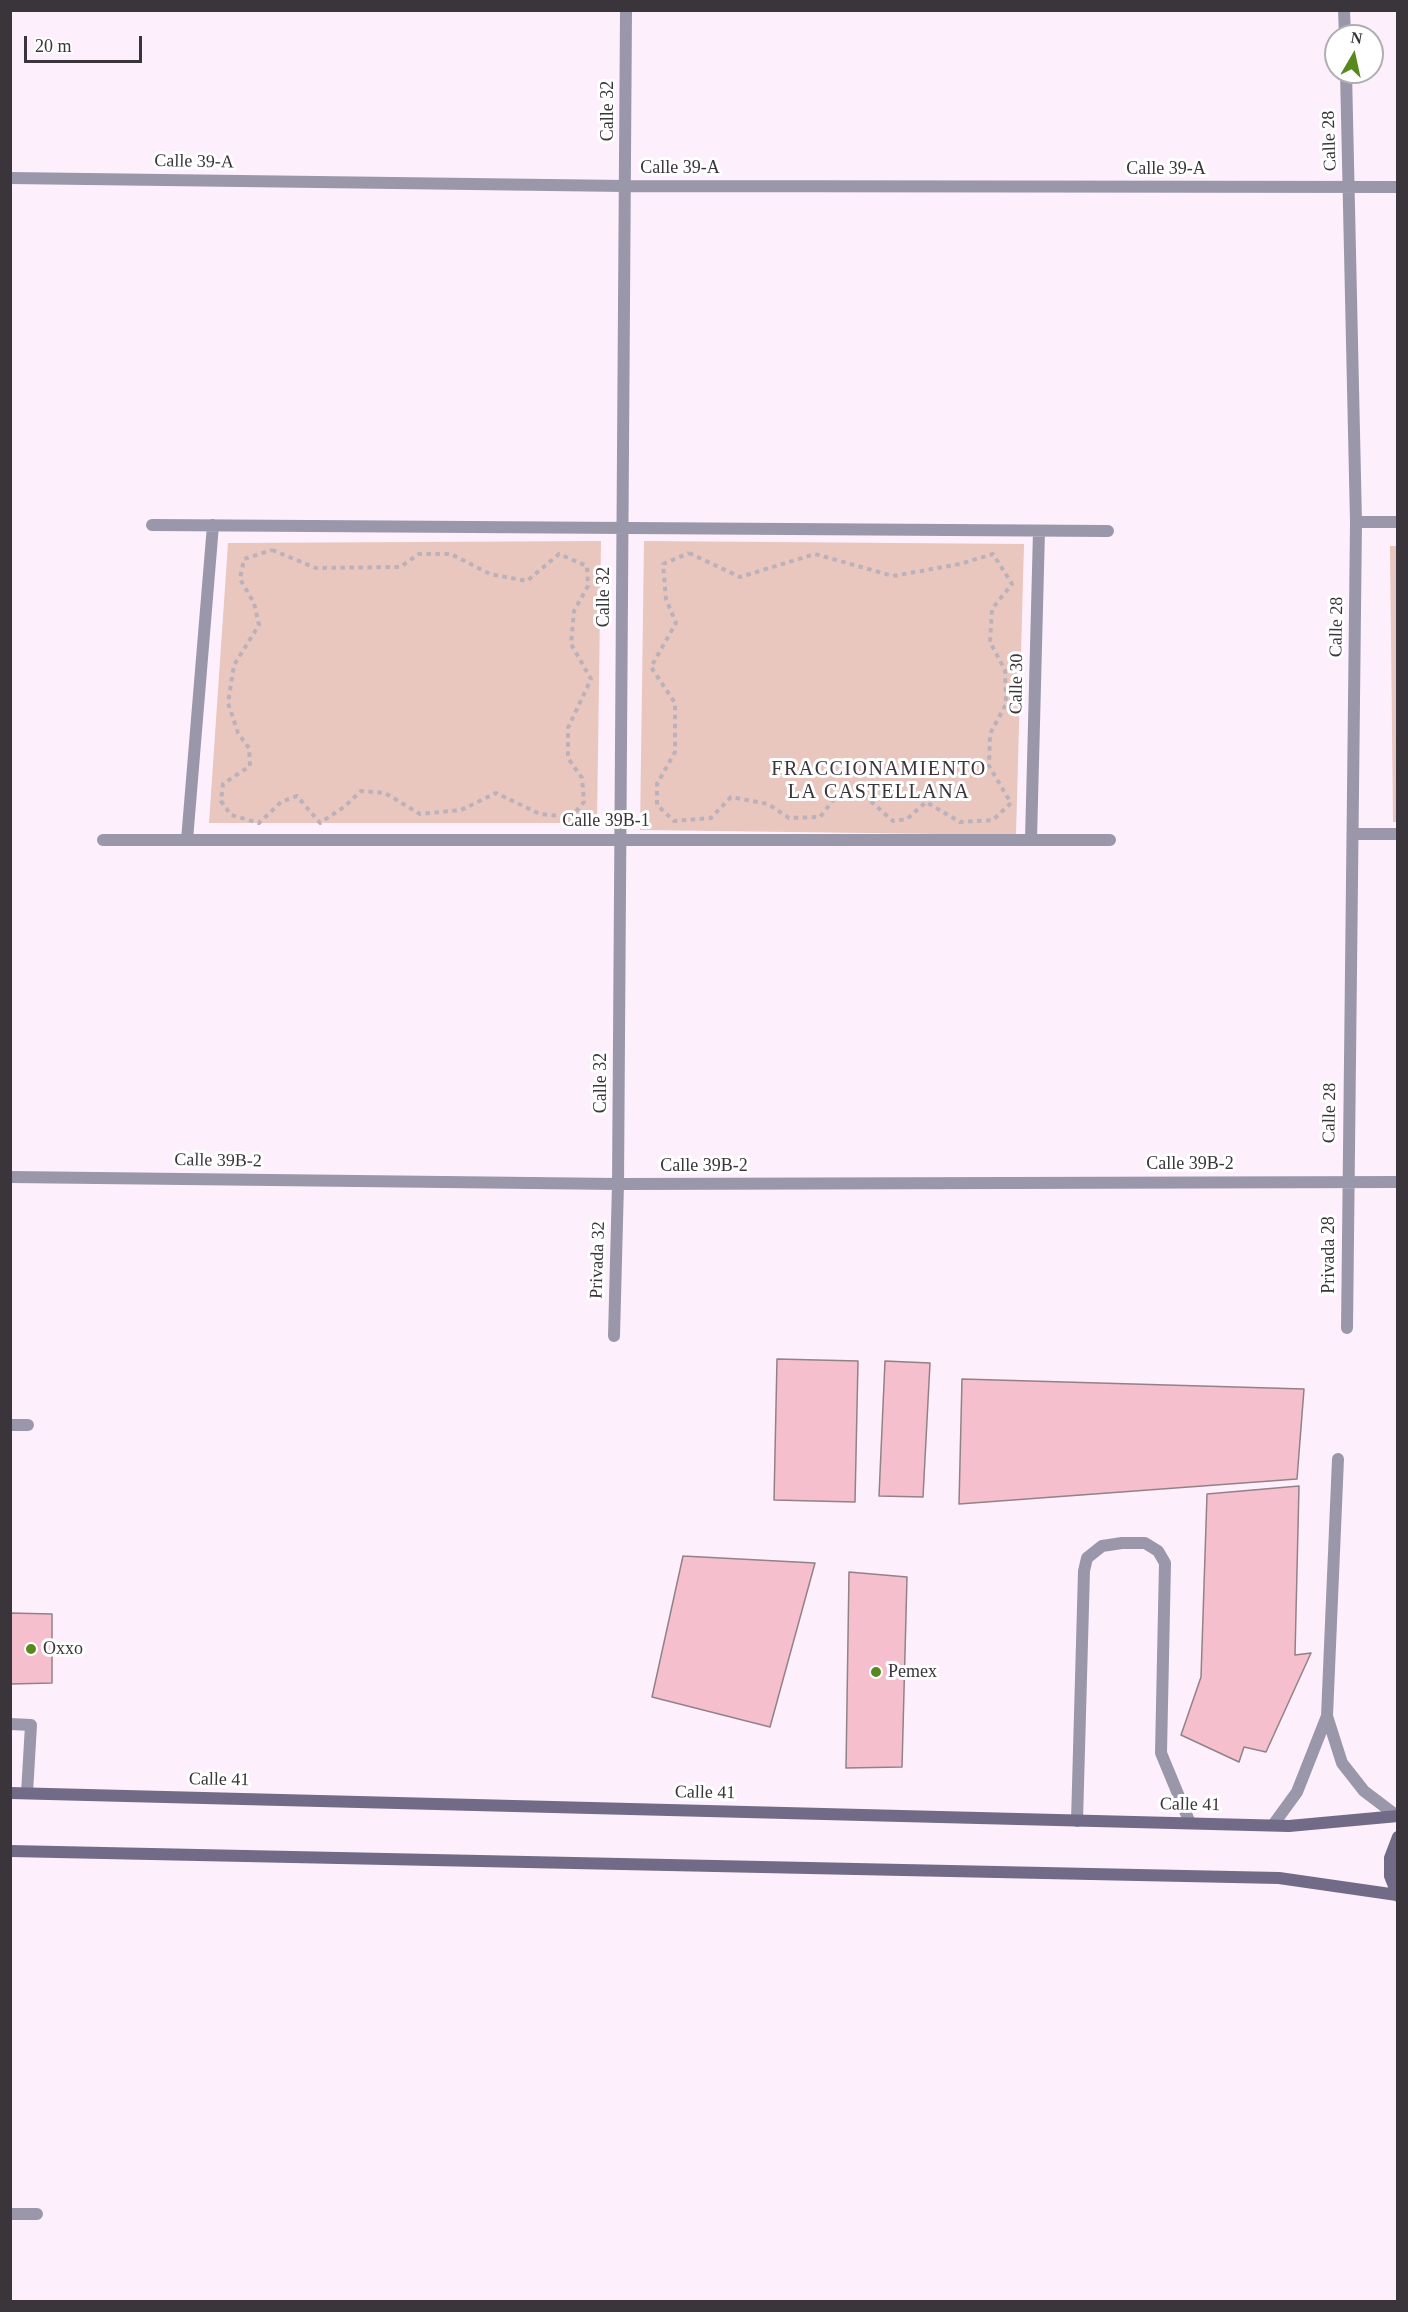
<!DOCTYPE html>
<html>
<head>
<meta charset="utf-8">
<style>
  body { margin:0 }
  #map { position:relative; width:1408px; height:2312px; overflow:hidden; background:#fdf0fc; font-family:Georgia,serif }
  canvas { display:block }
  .frame { position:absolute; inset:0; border:12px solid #3a353a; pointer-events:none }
  .north { position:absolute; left:1324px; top:24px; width:60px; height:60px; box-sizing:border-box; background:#fff; border:2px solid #b0aeb0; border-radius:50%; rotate:9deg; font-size:16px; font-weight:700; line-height:24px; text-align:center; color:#3a353a }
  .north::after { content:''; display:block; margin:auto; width:21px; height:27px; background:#58891e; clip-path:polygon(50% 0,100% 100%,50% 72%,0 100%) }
  .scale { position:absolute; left:24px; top:36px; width:118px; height:27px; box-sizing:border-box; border:3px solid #3a353a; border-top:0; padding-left:8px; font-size:18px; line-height:21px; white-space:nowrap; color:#3a353a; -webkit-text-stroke:4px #fff; paint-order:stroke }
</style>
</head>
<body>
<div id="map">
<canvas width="1408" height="2312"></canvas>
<div class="frame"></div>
<div class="north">N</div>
<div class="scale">20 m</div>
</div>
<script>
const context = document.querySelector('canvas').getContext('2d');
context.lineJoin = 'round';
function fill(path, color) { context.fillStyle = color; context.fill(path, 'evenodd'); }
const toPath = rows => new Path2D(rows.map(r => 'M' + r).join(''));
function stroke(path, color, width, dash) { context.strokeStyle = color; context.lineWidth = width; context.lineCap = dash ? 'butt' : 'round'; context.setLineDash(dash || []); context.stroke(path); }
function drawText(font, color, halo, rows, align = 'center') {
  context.font = font + ' Georgia,serif'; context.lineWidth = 6; context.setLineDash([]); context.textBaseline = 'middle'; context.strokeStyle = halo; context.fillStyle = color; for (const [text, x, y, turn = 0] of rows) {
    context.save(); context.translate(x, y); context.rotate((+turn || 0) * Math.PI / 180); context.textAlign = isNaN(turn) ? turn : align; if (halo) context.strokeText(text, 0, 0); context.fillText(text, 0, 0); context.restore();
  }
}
fill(toPath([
  [601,541,597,823,209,823,228,543],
  [644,541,1024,544,1016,835,640,830],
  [1390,546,1398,546,1398,822,1393,822]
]), '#e9c7bf');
const building = toPath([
  [777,1359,858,1361,855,1502,774,1500,777,1359],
  [885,1361,930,1363,923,1497,879,1496,885,1361],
  [962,1379,1304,1389,1297,1479,959,1504,962,1379],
  [1299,1486,1295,1655,1311,1653,1266,1752,1244,1747,1239,1762,1181,1735,1201,1677,1207,1494,1299,1486],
  [683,1556,815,1563,770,1727,652,1697,683,1556],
  [849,1572,907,1577,902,1767,846,1768,849,1572],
  [10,1613,52,1614,52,1683,10,1684,10,1613]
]);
fill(building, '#f5bfce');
stroke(building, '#928286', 1.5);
stroke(toPath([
  [272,550,316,568,400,567,419,554,451,554,490,574,527,581,559,554,587,566,588,586,574,611,571,644,591,679,568,728,568,758,582,778,584,802,571,817,540,814,496,793,461,810,420,814,385,793,361,791,344,807,320,823,297,796,281,802,259,823,231,815,221,801,223,784,250,766,249,748,238,733,228,703,234,665,259,625,254,603,240,579,244,559,272,550],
  [689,553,740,577,815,554,893,576,960,564,993,554,1012,584,992,609,990,642,1005,670,1006,704,990,734,989,766,1011,803,993,820,960,822,926,802,907,819,893,821,866,797,838,794,820,817,789,818,768,804,731,797,711,818,674,821,657,805,657,784,675,752,675,703,651,667,676,623,666,599,663,564,689,553]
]), '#bbb1bb', 4, [4.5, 4.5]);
stroke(toPath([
  [1327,1716,1342,1763,1364,1791,1397,1816],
  [10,1724,31,1725,27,1793],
  [1077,1821,1084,1571,1087,1558,1102,1546,1122,1543,1145,1543,1158,1551,1165,1563,1161,1753,1190,1823],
  [1273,1825,1297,1792,1327,1716,1338,1459]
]), '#9b97ab', 12);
stroke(toPath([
  [1344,10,1345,36],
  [1346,72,1356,522,1347,1328],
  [10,178,625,186,1398,187],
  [1356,522,1398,522],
  [152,525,1108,531],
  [1353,834,1398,834],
  [1031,839,1039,531],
  [103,840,1110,840],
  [187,840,213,525],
  [10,1177,618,1184,1398,1182],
  [614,1336,618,1184,626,10],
  [10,1425,28,1425],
  [10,2214,37,2214]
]), '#9b97ab', 12);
stroke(toPath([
  [10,1793,1289,1826,1398,1816],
  [1398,1837,1390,1858,1390,1876,1398,1896],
  [10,1851,1279,1878,1397,1895]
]), '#716b87', 12);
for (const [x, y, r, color] of [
  [31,1649,6,"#58891e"],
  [876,1672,6,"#58891e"]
]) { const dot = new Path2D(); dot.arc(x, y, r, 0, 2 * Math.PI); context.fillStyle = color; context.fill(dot); stroke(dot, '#fff', 2); }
drawText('18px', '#3a353a', '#fff', [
  ["Calle 32",608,111,-90],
  ["Calle 28",1330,141,-92],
  ["Calle 39-A",194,162,1],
  ["Calle 39-A",680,168],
  ["Calle 39-A",1166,169],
  ["Calle 32",604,597,-90],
  ["Calle 28",1337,627,-89],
  ["Calle 30",1017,684,-89],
  ["Calle 39B-1",606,821],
  ["Calle 32",601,1083,-90],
  ["Calle 28",1330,1113,-89],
  ["Calle 39B-2",218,1161,1],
  ["Calle 39B-2",1190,1164],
  ["Calle 39B-2",704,1166],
  ["Privada 28",1329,1255,-90],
  ["Privada 32",598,1260,-88],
  ["Calle 41",219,1780,1],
  ["Calle 41",705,1793,1],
  ["Calle 41",1190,1805,1]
]);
drawText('18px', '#3a353a', '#fff', [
  ["Oxxo",43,1649],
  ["Pemex",888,1672]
], 'left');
context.letterSpacing = '1.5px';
drawText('20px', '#3a353a', '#fff', [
  ["FRACCIONAMIENTO",879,770],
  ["LA CASTELLANA",879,793]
]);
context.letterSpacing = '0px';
</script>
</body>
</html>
